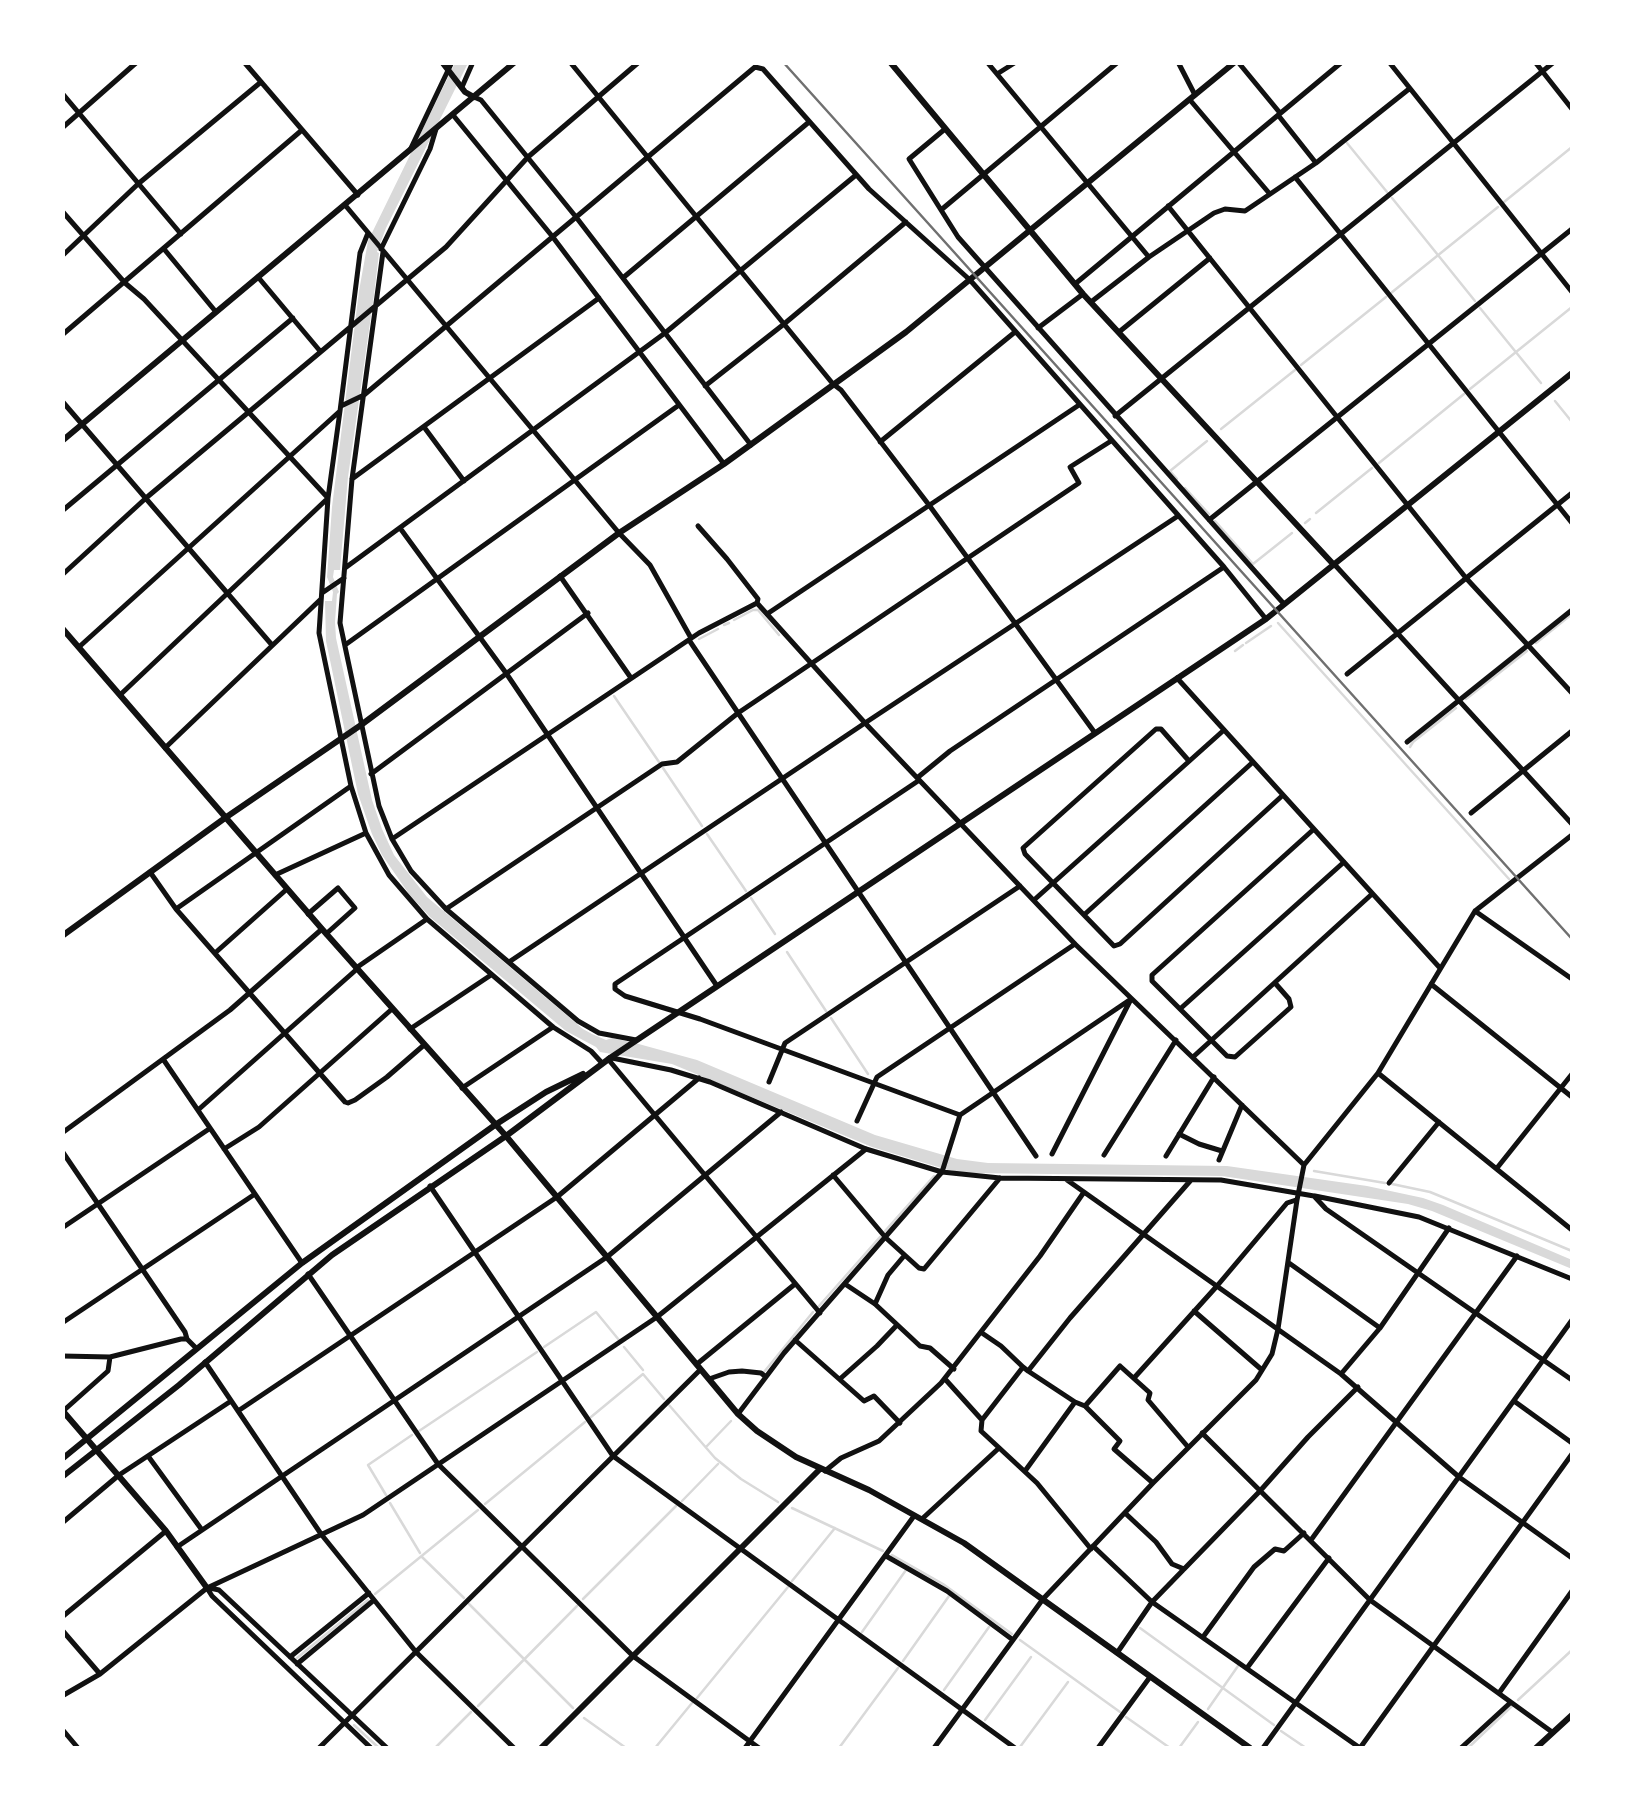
<!DOCTYPE html>
<html>
<head>
<meta charset="utf-8">
<style>
  body { margin:0 }
  #map { position:relative; width:1635px; height:1811px; overflow:hidden; background:#fff; font-family:Karla,sans-serif }
  canvas { display:block }
  .frame { position:absolute; inset:0; border:65px solid #fff; pointer-events:none }
</style>
</head>
<body>
<div id="map">
<canvas width="1635" height="1811"></canvas>
<div class="frame"></div>
</div>
<script>
const context = document.querySelector('canvas').getContext('2d');
context.lineJoin = 'round';
function fill(path, color) { context.fillStyle = color; context.fill(path, 'evenodd'); }
const toPath = rows => new Path2D(rows.map(r => 'M' + r).join(''));
function stroke(path, color, width, dash) { context.strokeStyle = color; context.lineWidth = width; context.lineCap = dash ? 'butt' : 'round'; context.setLineDash(dash || []); context.stroke(path); }
fill(toPath([
  [455,63,468,63,386,228,377,252,379,253,374,295,348,477,340,570,334,570,333,577,339,592,337,594,335,622,336,638,372,800,382,829,394,855,427,897,583,1029,592,1034,606,1040,612,1038,635,1043,697,1060,875,1135,957,1159,988,1163,1227,1166,1367,1186,1423,1198,1443,1205,1572,1260,1572,1269,1432,1211,1408,1204,1222,1176,967,1173,948,1170,872,1147,672,1064,600,1052,596,1047,566,1031,430,917,409,894,382,855,372,834,358,794,326,641,325,601,332,601,333,592,327,577,332,507,359,291,368,241]
]), '#d9d9d9');
stroke(toPath([
  [1347,143,1387,192],
  [1392,198,1475,301],
  [1504,202,1572,147],
  [1391,293,1498,207],
  [1480,308,1541,383],
  [1301,365,1386,297],
  [1470,389,1572,307],
  [1555,401,1572,422],
  [1221,429,1295,370],
  [1379,463,1464,394],
  [1177,479,1170,471,1207,441],
  [1185,488,1209,514],
  [1316,513,1372,468],
  [1215,521,1253,564,1292,533],
  [1305,523,1310,519],
  [734,620,753,610,758,610,779,635],
  [1278,623,1509,879],
  [724,625,729,623],
  [699,639,718,629],
  [1246,643,1271,626],
  [1536,643,1572,614],
  [1235,651,1243,645],
  [614,696,659,762],
  [1466,699,1527,651],
  [1410,747,1413,742,1456,708],
  [663,768,702,826],
  [707,834,746,891],
  [751,898,775,934],
  [787,952,826,1011],
  [831,1018,868,1074],
  [1314,1171,1385,1183],
  [1392,1184,1430,1192,1452,1201,1572,1251],
  [885,1231,934,1176],
  [819,1306,880,1237],
  [544,1347,596,1312,619,1340],
  [624,1347,643,1370],
  [764,1372,813,1312],
  [669,1405,715,1458,741,1479,778,1502],
  [591,1417,643,1374,664,1399],
  [419,1431,537,1352],
  [706,1447,731,1421],
  [386,1495,368,1465,412,1435],
  [682,1501,718,1464],
  [390,1503,420,1553],
  [485,1504,585,1422],
  [792,1508,883,1551],
  [892,1555,943,1584,1012,1634],
  [422,1557,464,1598],
  [792,1581,835,1528],
  [375,1594,478,1510],
  [583,1599,676,1506],
  [469,1604,573,1708],
  [1140,1628,1274,1725],
  [862,1632,906,1570],
  [1020,1640,1120,1712],
  [297,1658,368,1600],
  [903,1661,949,1596],
  [944,1690,989,1627],
  [697,1698,788,1587],
  [1518,1700,1572,1650],
  [478,1706,577,1606],
  [1208,1709,1238,1666],
  [1126,1717,1170,1748],
  [584,1718,626,1748],
  [985,1720,1031,1657],
  [354,1725,379,1748],
  [1281,1731,1306,1748],
  [1020,1747,1068,1682],
  [435,1748,471,1712],
  [655,1748,692,1703],
  [839,1748,898,1668],
  [1179,1748,1198,1722],
  [1468,1748,1512,1706]
]), '#d9d9d9', 2.5);
stroke(toPath([
  [244,62,358,195],
  [570,62,833,384,841,390,929,505,1095,733],
  [987,62,1148,256],
  [1178,62,1195,95],
  [1238,62,1280,113],
  [1389,62,1572,292],
  [1535,62,1572,109],
  [997,74,1016,62],
  [462,87,473,62],
  [62,93,181,234],
  [474,97,481,100,576,217,751,445],
  [1190,100,1269,193],
  [453,115,552,236,724,464],
  [1278,115,1316,163],
  [62,128,137,62],
  [945,129,909,159,958,237,1284,604],
  [411,148,452,62],
  [1295,177,1572,523],
  [345,205,619,533,650,565,691,638],
  [1168,206,1466,578,1572,693],
  [941,210,1118,62],
  [62,211,125,283,144,299,328,498],
  [164,249,216,312],
  [381,249,430,149,436,129],
  [383,252,352,479,340,623,379,806,392,839,411,871,446,909,578,1021,599,1033,636,1040],
  [62,256,138,184,261,82],
  [258,277,320,351],
  [624,277,809,122],
  [1075,284,1342,62],
  [1091,302,1149,257,1214,213,1225,209,1245,211,1316,163,1409,89],
  [1038,328,1083,294],
  [1119,332,1210,258],
  [62,335,302,130],
  [705,386,784,324,906,222],
  [62,401,272,645],
  [341,406,364,395,755,67,763,69,869,189,970,280,1224,567,1266,619],
  [340,411,328,498,319,633,351,786,366,833,389,875,427,919,553,1027,591,1051,602,1063],
  [1115,416,1554,62],
  [424,427,464,481],
  [880,442,1015,332],
  [352,479,599,298],
  [62,511,293,318],
  [1209,520,1572,229],
  [698,526,727,559,758,599,757,603],
  [400,528,506,673,717,986],
  [1335,565,1572,824],
  [345,568,665,333,856,175],
  [62,575,146,498,446,247,528,157,639,62],
  [560,576,631,678],
  [322,593,344,578],
  [767,614,1079,405],
  [689,640,1036,1156],
  [345,645,679,405],
  [79,647,340,411,360,253,368,233],
  [1347,674,1572,493],
  [1177,678,1440,968],
  [120,695,326,500],
  [1407,742,1572,610],
  [165,748,321,599],
  [1189,761,1161,729,1156,729,1023,848,1025,854,1114,946,1120,944,1283,795],
  [371,774,588,613],
  [917,778,950,751,1224,567],
  [918,781,615,984,615,989,625,996,700,1019,960,1115],
  [1471,813,1572,731],
  [392,839,699,633,757,603,865,723,1075,944,1304,1165],
  [150,872,176,909,345,1102,348,1103,355,1100,387,1077,424,1045],
  [275,875,366,833],
  [1034,900,1224,730],
  [176,909,351,786],
  [446,909,662,764,677,762,738,713,1079,483,1070,467,1111,441],
  [1475,911,1572,979],
  [308,914,338,888,355,908,326,934],
  [1085,914,1253,762],
  [215,953,287,889],
  [509,962,865,723,1178,516],
  [356,968,427,919],
  [1275,983,1289,999,1291,1007,1235,1057,1227,1056,1152,981,1152,975,1314,829],
  [1431,984,1572,1097],
  [1180,1009,1344,862],
  [410,1029,491,975],
  [1193,1057,1372,894],
  [612,1058,671,1070,710,1082,866,1149,942,1172,1000,1178,1221,1180,1314,1196,1326,1209,1572,1380],
  [163,1059,302,1263],
  [608,1059,820,1313],
  [1378,1073,1572,1230],
  [769,1082,785,1043,1020,886],
  [462,1088,553,1027],
  [198,1110,357,969],
  [857,1121,877,1077,1075,944],
  [62,1133,230,1010,322,929],
  [1179,1134,1199,1144,1222,1151],
  [224,1149,259,1127,392,1009],
  [62,1151,185,1332,187,1339],
  [1052,1154,1130,1001],
  [1104,1155,1176,1040],
  [1166,1156,1214,1077],
  [1219,1160,1242,1105],
  [1497,1168,1572,1074],
  [833,1175,886,1238,919,1268,924,1269,1000,1178],
  [1067,1180,1341,1374,1459,1477,1572,1558],
  [1389,1183,1439,1122],
  [430,1186,613,1456,1015,1748],
  [1315,1196,1419,1217,1572,1279],
  [62,1228,209,1129],
  [1289,1263,1380,1328],
  [308,1274,438,1464,633,1656,759,1748],
  [845,1284,875,1304,920,1346,930,1348,954,1369],
  [875,1304,888,1275,904,1256],
  [1194,1311,1262,1370],
  [62,1323,255,1194],
  [982,1333,1001,1346,1023,1367],
  [795,1340,864,1401,874,1396,900,1423],
  [62,1356,110,1357,181,1339,187,1339,196,1348],
  [205,1362,321,1534,416,1652,514,1748],
  [697,1364,795,1284],
  [1028,1371,1075,1402],
  [1341,1374,1380,1328,1449,1228],
  [841,1378,877,1346,897,1325],
  [1134,1378,1217,1286,1287,1203,1296,1200],
  [709,1379,729,1372,742,1371,761,1373,766,1377],
  [945,1379,982,1420],
  [1514,1401,1572,1443],
  [1085,1406,1120,1441,1114,1449,1153,1483],
  [238,1411,557,1197,699,1078],
  [62,1412,108,1371,110,1357],
  [738,1414,784,1353,942,1172,960,1115,1131,999],
  [1202,1433,1370,1600,1552,1732],
  [148,1456,202,1530],
  [825,1471,841,1458,879,1441,941,1383,1040,1256,1084,1192],
  [1025,1471,1075,1402,1085,1406,1120,1366,1150,1393,1148,1400,1188,1447],
  [1125,1513,1156,1542,1172,1564,1184,1569],
  [923,1518,999,1448],
  [62,1523,119,1475,231,1401],
  [1311,1540,1517,1256],
  [1093,1546,1152,1602,1360,1748],
  [177,1547,607,1257,781,1112],
  [1091,1549,1037,1483,981,1431,982,1420,1023,1367,1028,1371,1070,1318,1191,1180],
  [886,1556,947,1591,1013,1640],
  [207,1588,212,1596,371,1748],
  [210,1588,219,1590,387,1748],
  [62,1617,166,1531],
  [62,1630,100,1674],
  [1203,1637,1254,1567,1275,1549,1284,1551,1304,1533],
  [1117,1653,1152,1602,1260,1491,1308,1437,1358,1387],
  [290,1657,369,1593],
  [297,1664,374,1600],
  [1247,1668,1329,1558],
  [1499,1693,1572,1591],
  [62,1696,100,1674,207,1588,363,1515,657,1317,866,1149],
  [62,1729,78,1748],
  [319,1748,700,1370],
  [745,1748,914,1516],
  [934,1748,1043,1599,1153,1483,1256,1380,1272,1354,1278,1329,1297,1200,1304,1165,1378,1073,1475,911,1572,835],
  [1098,1748,1150,1677],
  [1263,1748,1572,1320],
  [1360,1748,1572,1454],
  [1461,1748,1510,1703]
]), '#111', 5);
stroke(toPath([
  [442,62,465,92,474,97],
  [890,62,1083,294,1334,565],
  [62,441,515,62],
  [62,628,322,929,506,1136,738,1414,757,1431,796,1457,869,1490,964,1543,1250,1748],
  [62,936,225,818,361,725,619,533,724,464,906,332,1235,62],
  [610,1058,1266,619,1572,373],
  [62,1410,166,1531,207,1588],
  [541,1748,820,1469],
  [1536,1748,1572,1715]
]), '#111', 6);
stroke(toPath([
  [62,1459,302,1263,495,1125,546,1092,583,1074],
  [62,1477,179,1385,332,1255,506,1136,610,1058]
]), '#111', 6);
stroke(toPath([
  [783,62,1572,939]
]), '#707070', 2.5);
</script>
</body>
</html>
